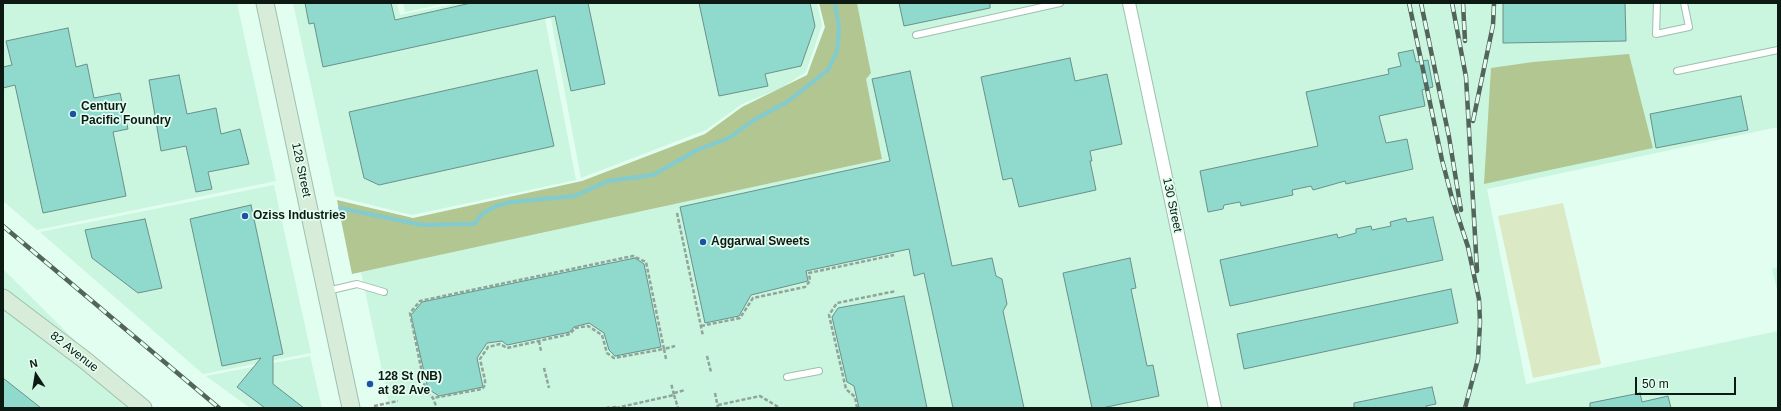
<!DOCTYPE html>
<html>
<head>
<meta charset="utf-8">
<style>
  body { margin:0 }
  #map { position:relative; width:1781px; height:411px; overflow:hidden; background:#e2fef0; font-family:Arial,sans-serif }
  canvas { display:block }
  .frame { position:absolute; inset:0; border:4px solid #0d1913; pointer-events:none }
  .north { position:absolute; left:16px; top:355px; width:40px; height:40px; -webkit-text-stroke:3px #e2fef0; paint-order:stroke; rotate:348deg; font-size:11px; font-weight:700; line-height:16px; text-align:center; color:#0d1913 }
  .north::after { content:''; display:block; margin:auto; width:14px; height:18px; background:#0d1913; clip-path:polygon(50% 0,100% 100%,50% 72%,0 100%) }
  .scale { position:absolute; left:1635px; top:377px; width:101px; height:18px; box-sizing:border-box; border:2px solid #0d1913; border-top:0; padding-left:5px; font-size:12px; line-height:14px; white-space:nowrap; color:#0d1913; -webkit-text-stroke:3px #e2fef0; paint-order:stroke }
</style>
</head>
<body>
<div id="map">
<canvas width="1781" height="411"></canvas>
<div class="frame"></div>
<div class="north">N</div>
<div class="scale">50 m</div>
</div>
<script>
const context = document.querySelector('canvas').getContext('2d');
context.lineJoin = 'round';
function fill(path, color) { context.fillStyle = color; context.fill(path, 'evenodd'); }
const toPath = rows => new Path2D(rows.map(r => 'M' + r).join(''));
function stroke(path, color, width, dash) { context.strokeStyle = color; context.lineWidth = width; context.lineCap = dash ? 'butt' : 'round'; context.setLineDash(dash || []); context.stroke(path); }
function drawText(font, color, halo, rows, align = 'center') {
  context.font = font + ' Arial,sans-serif'; context.lineWidth = 3.5; context.setLineDash([]); context.textBaseline = 'middle'; context.strokeStyle = halo; context.fillStyle = color; for (const [text, x, y, turn = 0] of rows) {
    context.save(); context.translate(x, y); context.rotate((+turn || 0) * Math.PI / 180); context.textAlign = isNaN(turn) ? turn : align; if (halo) context.strokeText(text, 0, 0); context.fillText(text, 0, 0); context.restore();
  }
}
fill(toPath([
  [3,3,237,3,276,181,37,230,3,201],
  [293,3,397,3,400,15,458,3,542,3,576,180,412,215,335,196],
  [403,3,448,3,405,12],
  [548,3,817,3,822,25,806,72,781,88,742,104,706,130,581,178],
  [857,3,1778,3,1778,127,1487,189,1526,384,1778,331,1778,408,390,408,361,272,882,159,865,79,871,73],
  [274,185,311,353,203,374,40,232],
  [1778,267,1778,293,1772,269],
  [3,269,143,408,3,408],
  [310,356,322,408,250,408,206,376]
]), '#caf5df');
fill(toPath([
  [1563,203,1601,364,1533,378,1498,216]
]), '#dbe9c5');
fill(toPath([
  [819,3,857,3,871,73,866,79,882,159,352,274,337,200,413,218,582,181,705,134,742,107,807,75,825,27],
  [1629,54,1653,148,1484,184,1491,68,1533,62]
]), '#b1c691');
stroke(toPath([
  [340,208,422,225,474,224,482,214,496,206,511,202,575,196,608,181,653,175,697,150,729,138,754,120,787,102,828,70,837,51,839,29,835,3]
]), '#80ccd1', 4);
const building = toPath([
  [305,3,391,3,395,20,471,3,588,3,605,84,571,91,555,16,323,67,314,23,309,24,305,3],
  [699,3,810,3,815,26,801,66,765,74,768,86,719,96,699,3],
  [899,3,990,3,990,8,904,26,899,3],
  [1503,3,1625,3,1626,41,1503,43,1503,3],
  [68,28,76,67,87,64,94,98,120,93,128,129,113,132,126,196,43,213,15,85,3,88,3,67,12,65,6,41,68,28],
  [1413,50,1416,62,1428,60,1433,87,1422,90,1425,106,1379,116,1386,143,1407,139,1413,169,1346,184,1345,181,1313,190,1311,186,1292,190,1293,195,1241,206,1240,202,1224,205,1223,209,1208,212,1200,171,1318,146,1306,92,1389,74,1388,69,1401,66,1398,53,1413,50],
  [1070,58,1075,81,1107,74,1122,144,1090,151,1092,161,1090,161,1096,190,1019,207,1012,178,1003,180,981,77,1070,58],
  [537,70,554,146,379,185,364,178,349,112,537,70],
  [910,71,952,266,992,258,996,276,1002,279,1007,304,1003,311,1024,408,953,408,924,273,914,276,909,249,806,271,808,281,751,295,739,316,705,323,680,207,890,161,872,79,910,71],
  [179,75,187,114,216,108,221,134,240,129,249,164,208,172,212,189,196,192,186,146,161,151,149,80,179,75],
  [1741,96,1748,130,1656,148,1650,114,1741,96],
  [251,205,283,354,273,356,273,384,304,408,265,408,237,387,261,358,222,366,190,219,251,205],
  [1433,217,1443,260,1230,306,1220,260,1337,234,1338,238,1356,233,1356,229,1371,226,1372,230,1391,226,1390,222,1406,218,1407,222,1433,217],
  [145,219,162,288,138,293,92,258,85,230,145,219],
  [635,258,644,264,661,347,615,356,609,350,604,333,589,323,574,327,570,332,507,345,502,341,487,343,477,358,483,387,439,396,428,389,411,315,422,302,635,258],
  [1130,258,1136,288,1131,289,1147,366,1153,365,1159,396,1102,408,1092,408,1063,273,1130,258],
  [1451,289,1458,323,1244,369,1237,334,1451,289],
  [904,296,927,408,859,408,854,386,847,382,832,317,838,308,904,296],
  [3,378,41,408,3,408,3,378],
  [1432,387,1436,404,1426,406,1427,408,1354,408,1354,403,1432,387],
  [1640,393,1642,402,1668,396,1671,408,1590,408,1590,403,1640,393]
]);
fill(building, '#90d9cd');
stroke(building, '#6b918a', 1);
const lane = toPath([
  [1657,3,1656,34,1689,27,1684,3],
  [916,35,1060,3],
  [1677,71,1778,50],
  [327,291,357,284,384,292],
  [787,377,819,371]
]);
const street = toPath([
  [1129,3,1215,408]
]);
const secondary = toPath([
  [265,3,351,408],
  [3,298,86,361,143,408]
]);
stroke(lane, '#9ec0af', 8);
stroke(street, '#9ec0af', 14);
stroke(secondary, '#9ec0af', 19);
stroke(toPath([
  [677,213,703,336],
  [701,326,740,318,753,298,805,287,810,281,809,273,894,255],
  [539,341,541,351],
  [707,356,711,372],
  [666,359,664,349,675,346],
  [544,368,549,388],
  [426,393,410,313,420,301,633,256,646,262,664,349,614,358,607,353,602,335,588,326,575,328,570,334,507,348,500,344,488,347,480,359,485,380,485,385,482,389,433,398],
  [674,393,685,390],
  [715,393,718,408],
  [415,394,428,393,433,398,436,406],
  [674,395,678,408],
  [718,405,760,396,780,408],
  [374,406,398,401],
  [606,408,616,407],
  [616,408,674,395,671,383],
  [857,408,855,397,846,389,829,315,837,303,896,291]
]), '#90a59a', 2.5, [4, 2]);
stroke(lane, '#fff', 6);
stroke(street, '#fff', 12);
stroke(secondary, '#d8edd9', 17);
const rail = toPath([
  [1409,3,1442,160,1452,198,1468,247,1479,299,1480,322,1478,359,1465,408],
  [1421,3,1449,137,1461,210],
  [1452,3,1466,77,1477,271],
  [1463,3,1465,41],
  [1473,121,1493,25,1494,3],
  [3,226,219,408]
]);
stroke(rail, '#53645b', 4.5);
stroke(rail, '#e2fef0', 3, [9]);
for (const [x, y, r, color] of [
  [73,114,4,"#1b53a4"],
  [245,216,4,"#1b53a4"],
  [703,242,4,"#1b53a4"],
  [370,384,4,"#1b53a4"]
]) { const dot = new Path2D(); dot.arc(x, y, r, 0, 2 * Math.PI); context.fillStyle = color; context.fill(dot); stroke(dot, '#e2fef0', 1.5); }
drawText('bold 12px', '#0d1913', '#e2fef0', [
  ["Century",81,107],
  ["Pacific Foundry",81,121],
  ["Oziss Industries",253,216],
  ["Aggarwal Sweets",711,242],
  ["128 St (NB)",378,377],
  ["at 82 Ave",378,391]
], 'left');
drawText('12px', '#0d1913', '#e2fef0', [
  ["128 Street",301,170,78],
  ["130 Street",1172,205,78],
  ["82 Avenue",74,352,38]
]);
</script>
</body>
</html>
